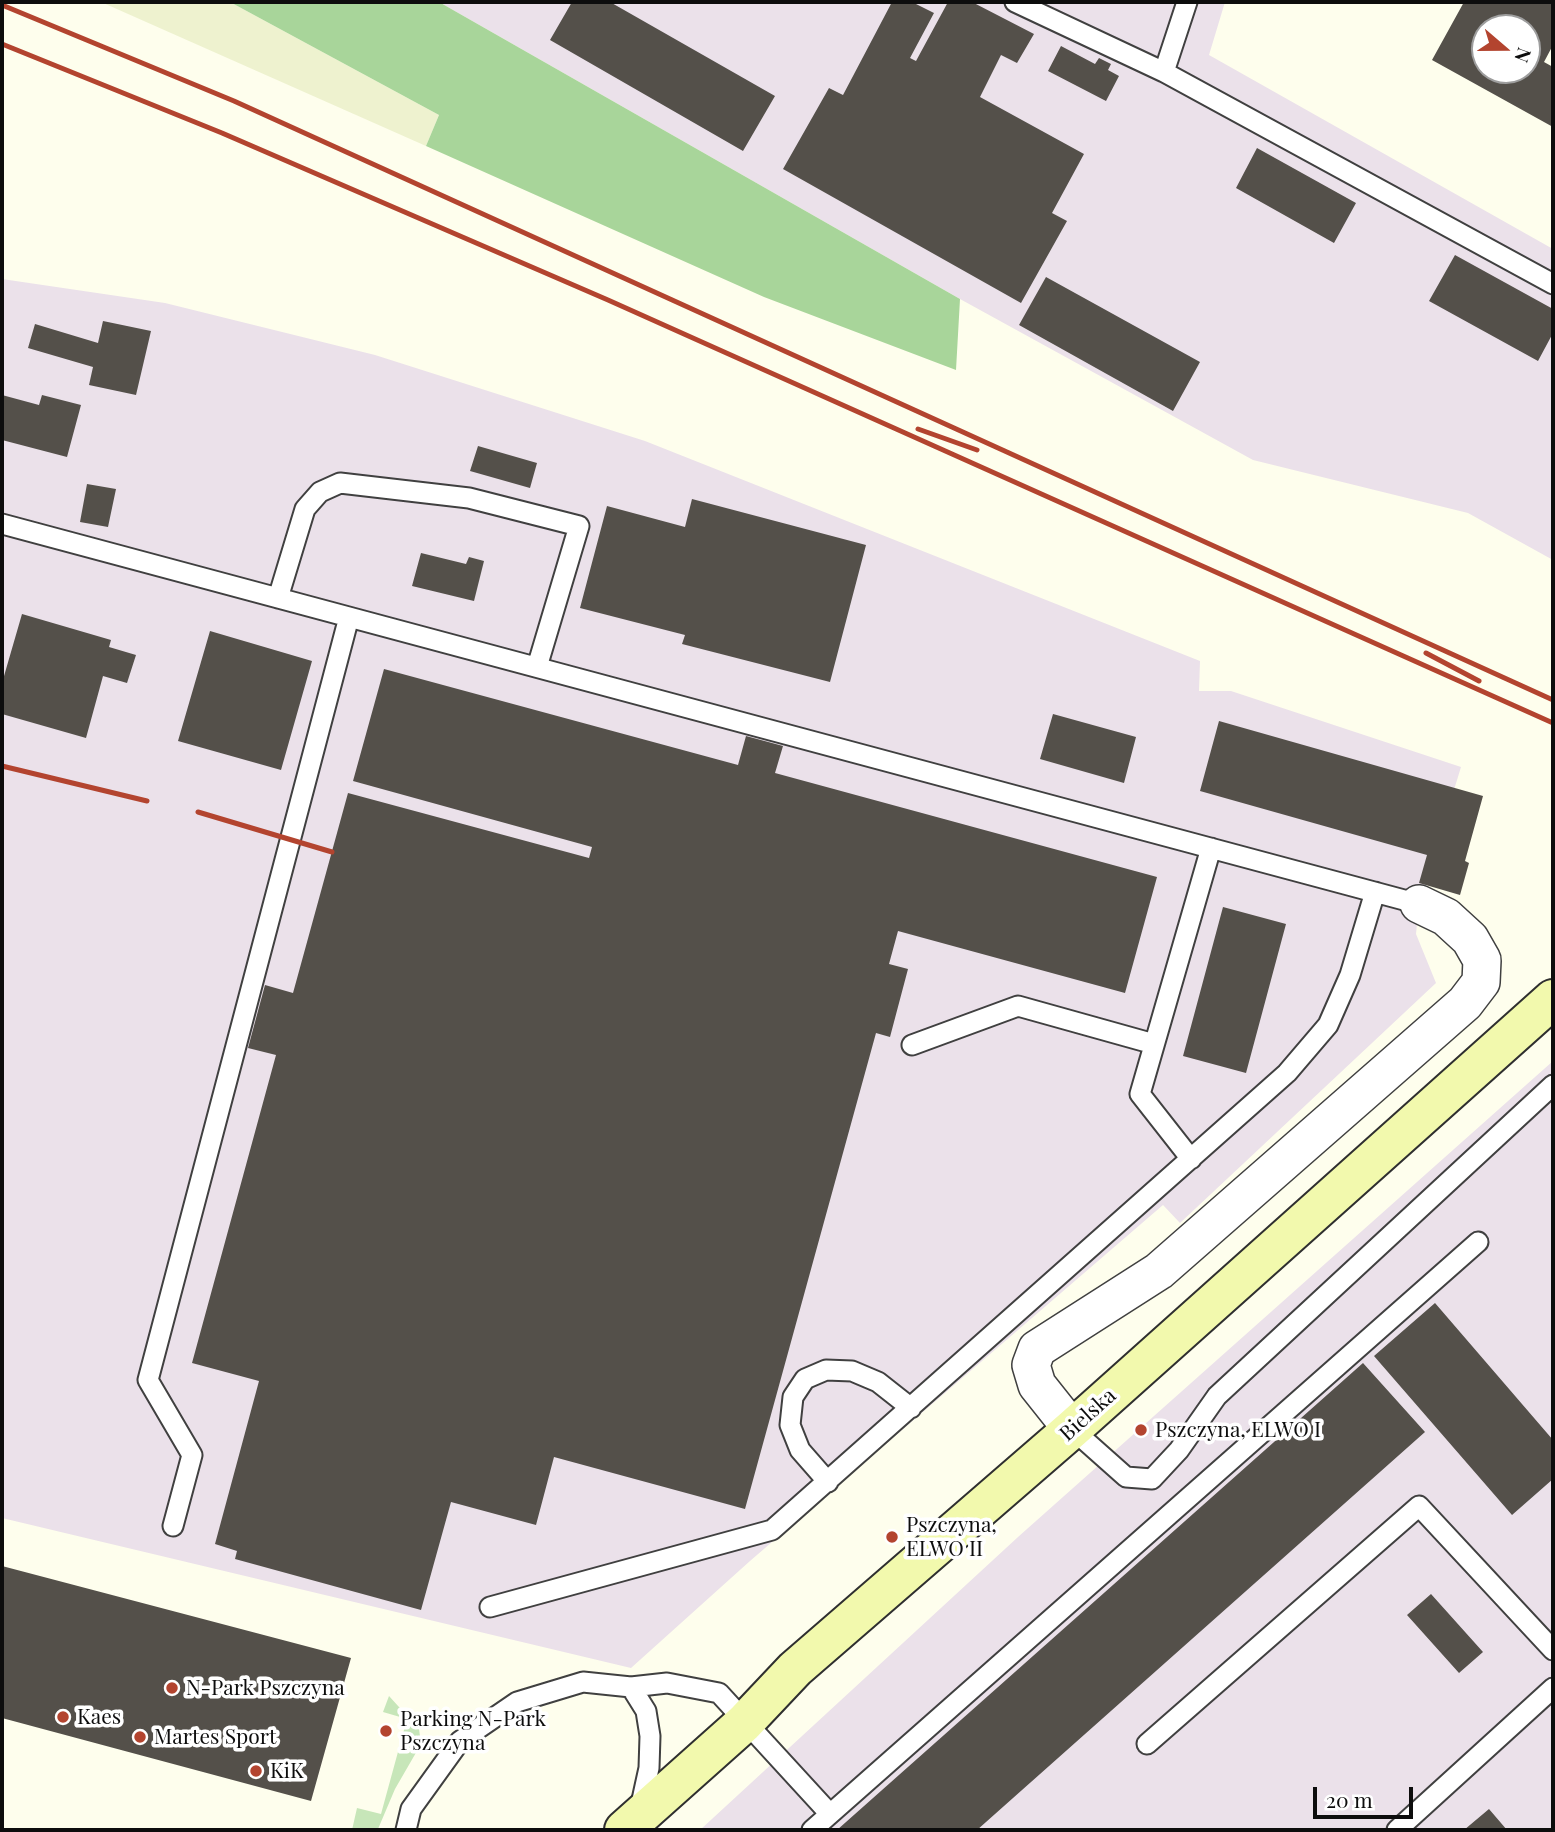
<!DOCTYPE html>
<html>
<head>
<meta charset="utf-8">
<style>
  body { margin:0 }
  #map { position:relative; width:1555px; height:1832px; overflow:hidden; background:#fefeed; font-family:"Playfair Display",serif }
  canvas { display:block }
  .frame { position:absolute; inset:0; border:4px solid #0d0d0d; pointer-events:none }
  .north { position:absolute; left:1471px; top:14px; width:70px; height:70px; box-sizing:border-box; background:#fff; border:2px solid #9e9e9e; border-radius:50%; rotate:110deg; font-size:19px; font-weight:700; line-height:28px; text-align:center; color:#0d0d0d }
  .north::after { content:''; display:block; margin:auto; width:24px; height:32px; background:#b3442f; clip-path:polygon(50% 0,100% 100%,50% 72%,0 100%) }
  .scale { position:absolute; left:1313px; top:1787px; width:100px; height:32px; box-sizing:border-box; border:4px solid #0d0d0d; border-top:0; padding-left:9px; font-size:21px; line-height:24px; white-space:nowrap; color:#0d0d0d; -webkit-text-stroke:5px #fff; paint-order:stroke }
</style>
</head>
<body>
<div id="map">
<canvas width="1555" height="1832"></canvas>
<div class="frame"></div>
<div class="north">N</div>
<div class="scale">20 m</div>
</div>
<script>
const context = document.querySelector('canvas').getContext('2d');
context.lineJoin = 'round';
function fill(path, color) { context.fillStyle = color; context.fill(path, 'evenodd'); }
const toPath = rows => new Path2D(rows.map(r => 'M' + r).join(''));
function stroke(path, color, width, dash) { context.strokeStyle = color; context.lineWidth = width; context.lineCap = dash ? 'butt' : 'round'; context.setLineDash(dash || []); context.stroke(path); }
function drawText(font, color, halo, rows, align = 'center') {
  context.font = font + ' "Playfair Display",serif'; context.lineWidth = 7; context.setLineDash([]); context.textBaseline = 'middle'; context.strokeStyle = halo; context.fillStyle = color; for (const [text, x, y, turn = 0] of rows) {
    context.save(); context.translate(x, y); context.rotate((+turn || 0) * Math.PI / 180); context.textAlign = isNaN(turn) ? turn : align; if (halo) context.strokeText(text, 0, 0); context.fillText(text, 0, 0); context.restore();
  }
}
fill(toPath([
  [439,2,1225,2,1209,55,1553,249,1553,560,1468,513,1253,460,960,299],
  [2,279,165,303,375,355,645,441,1200,661,1199,691,1231,691,1461,767,1419,904,1416,934,1436,983,1180,1223,1163,1205,750,1561,631,1668,2,1518],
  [1553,1061,1553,1830,700,1830,1018,1537]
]), '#ebe1ea');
fill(toPath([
  [101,2,230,2,439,115,426,146]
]), '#eef2cf');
fill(toPath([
  [389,1696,419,1729,421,1744,395,1789,378,1829,352,1830,357,1808,381,1814,407,1719,383,1712]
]), '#c7e6b9');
fill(toPath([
  [230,2,439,2,960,299,956,370,764,297,426,146,439,115]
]), '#a8d59a');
fill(toPath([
  [572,2,610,2,775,96,743,151,550,40],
  [892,2,912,2,934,13,910,58,916,61,948,2,972,2,1034,34,1017,63,1001,55,980,97,1084,154,1052,213,1067,221,1021,303,783,169,829,88,843,95],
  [1464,2,1553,2,1553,45,1544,62,1553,67,1553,127,1432,60],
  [1485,28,1527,28,1527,70,1485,70],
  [1061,46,1095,64,1099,58,1111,64,1108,70,1119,76,1106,101,1048,71],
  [1257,148,1356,203,1334,243,1236,188],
  [1455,255,1553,309,1553,333,1538,361,1429,301],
  [1046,277,1200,362,1173,411,1019,325],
  [103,321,151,331,136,395,89,385,93,367,28,348,35,324,98,343],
  [2,395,39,405,42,395,81,405,67,457,2,440],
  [478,446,537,463,530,488,470,471],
  [87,484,116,489,108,527,80,522],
  [692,499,866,545,830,682,682,644,685,635,580,608,607,506,685,527],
  [421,553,466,564,469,557,484,561,474,601,412,586],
  [22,614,111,640,109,647,136,655,127,683,103,676,86,738,2,714,2,683],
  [210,631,312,661,281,770,178,741],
  [384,669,738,765,746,736,783,746,775,773,1157,877,1125,993,898,931,889,964,908,969,890,1037,876,1033,745,1509,554,1457,536,1525,451,1502,421,1610,235,1559,237,1551,215,1544,259,1381,192,1363,276,1055,248,1048,265,985,293,993,348,793,589,858,592,847,353,781],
  [1053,714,1136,737,1124,783,1040,759],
  [1219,721,1483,796,1465,861,1469,863,1460,895,1419,883,1427,855,1200,791],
  [1223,907,1286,924,1246,1073,1183,1056],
  [1435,1303,1553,1440,1553,1479,1512,1515,1374,1356],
  [1363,1363,1425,1432,977,1830,837,1830],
  [2,1566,351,1658,311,1801,2,1718],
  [1431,1594,1483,1652,1459,1673,1407,1615],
  [1489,1809,1507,1830,1464,1830]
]), '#54504a');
const service = toPath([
  [1015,2,1164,72,1553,284],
  [1164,72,1187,2],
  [2,524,1419,904],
  [278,598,305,509,320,492,340,483,469,498,579,526,537,667],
  [912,1045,1018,1006,1154,1044],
  [1191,1159,1140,1094,1211,848],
  [1072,1429,1126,1477,1152,1479,1179,1450,1217,1396,1553,1085],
  [828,1482,800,1450,790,1425,793,1397,805,1379,826,1370,852,1371,878,1382,911,1408],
  [173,1526,192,1455,148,1380,349,617],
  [490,1607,772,1530,1287,1073,1328,1025,1350,975,1375,892],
  [1147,1744,1419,1506,1553,1650],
  [640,1809,649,1768,650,1736,646,1711,631,1687,667,1683,719,1693,830,1814],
  [406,1830,411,1809,460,1741,517,1702,583,1682,631,1687],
  [812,1830,1478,1242],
  [1397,1830,1553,1688]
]);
const minor = toPath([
  [1072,1429,1037,1385,1031,1365,1037,1349,1159,1271,1465,1003,1481,982,1482,960,1470,939,1446,917,1419,904]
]);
const secondary = toPath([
  [624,1830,744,1723,795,1669,1072,1429,1553,999]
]);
stroke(service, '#404040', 23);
stroke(minor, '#404040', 40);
stroke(secondary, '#2f2f2f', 42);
stroke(service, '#fff', 19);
stroke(minor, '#fff', 37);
stroke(secondary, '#f2f9ad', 38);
stroke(toPath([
  [2,5,234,101,1553,700],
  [2,44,222,133,608,300,1553,723],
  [918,429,977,450],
  [1426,653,1479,681],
  [2,766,147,801],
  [198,812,332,852]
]), '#b3442f', 5);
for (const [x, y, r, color] of [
  [1141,1430,7,"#b3442f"],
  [892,1537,7,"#b3442f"],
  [172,1688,7,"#b3442f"],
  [63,1717,7,"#b3442f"],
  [386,1731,7,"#b3442f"],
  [140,1737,7,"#b3442f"],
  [256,1771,7,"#b3442f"]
]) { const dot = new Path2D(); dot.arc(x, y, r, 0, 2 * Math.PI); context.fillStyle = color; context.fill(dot); stroke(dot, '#fff', 2.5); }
drawText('21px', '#0d0d0d', '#fff', [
  ["Bielska",1088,1415,-42]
]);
drawText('21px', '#0d0d0d', '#fff', [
  ["Pszczyna, ELWO I",1155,1430],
  ["Pszczyna,",906,1525],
  ["ELWO II",906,1549],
  ["N-Park Pszczyna",186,1688],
  ["Kaes",77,1717],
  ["Parking N-Park",400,1719],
  ["Pszczyna",400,1743],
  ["Martes Sport",154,1737],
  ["KiK",270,1771]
], 'left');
</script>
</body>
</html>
